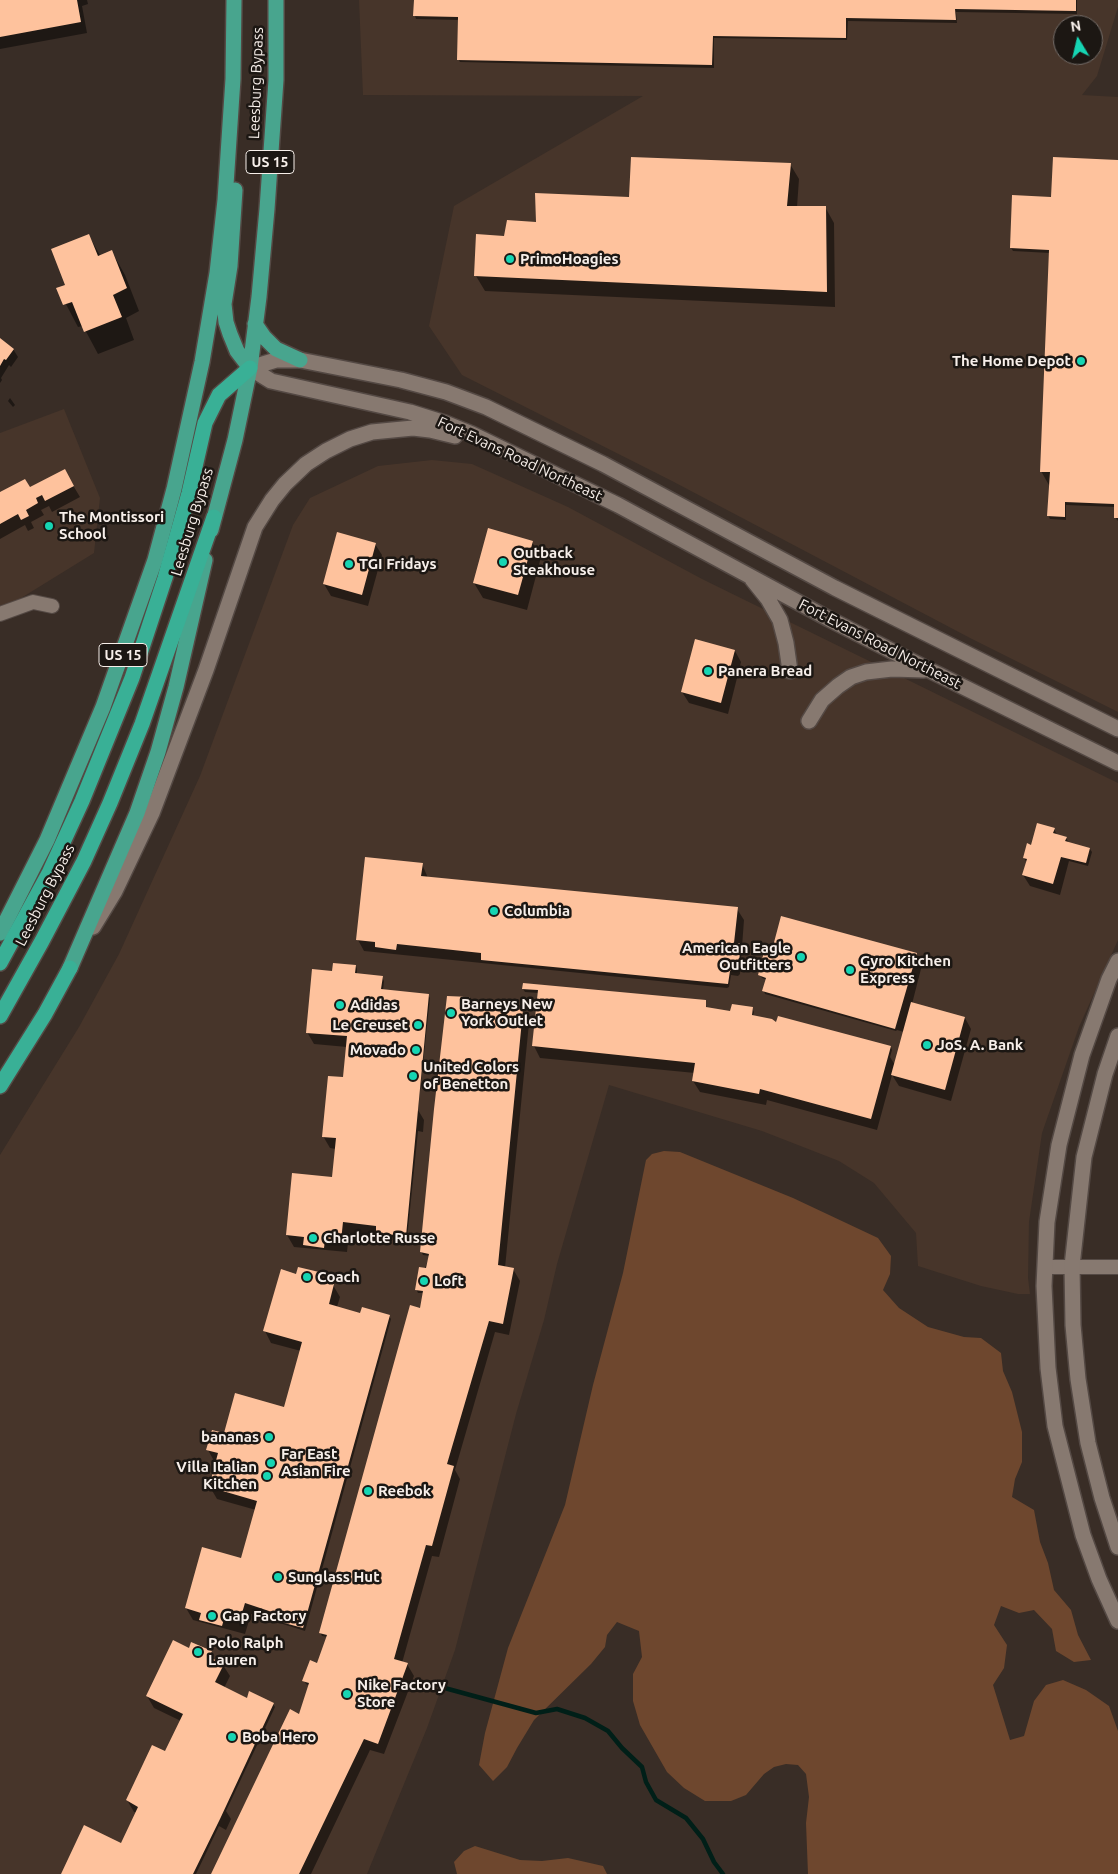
<!DOCTYPE html>
<html>
<head>
<meta charset="utf-8">
<style>
  body { margin:0 }
  #map { position:relative; width:1118px; height:1874px; overflow:hidden; background:#392d26; font-family:Ubuntu,sans-serif }
  canvas { display:block }
  .north { position:absolute; left:1053px; top:15px; width:50px; height:50px; box-sizing:border-box; background:#1c1713; border:1px solid #746d69; border-radius:50%; rotate:351deg; font-size:14px; font-weight:700; line-height:20px; text-align:center; color:#f7efea }
  .north::after { content:''; display:block; margin:auto; width:18px; height:22px; background:#16d5b3; clip-path:polygon(50% 0,100% 100%,50% 72%,0 100%) }
</style>
</head>
<body>
<div id="map">
<canvas width="1118" height="1874"></canvas>
<div class="north">N</div>
</div>
<script>
const context = document.querySelector('canvas').getContext('2d');
context.lineJoin = 'round';
function fill(path, color) { context.fillStyle = color; context.fill(path, 'evenodd'); }
const toPath = rows => new Path2D(rows.map(r => 'M' + r).join(''));
function stroke(path, color, width, dash) { context.strokeStyle = color; context.lineWidth = width; context.lineCap = dash ? 'butt' : 'round'; context.setLineDash(dash || []); context.stroke(path); }
function drawText(font, color, halo, rows, align = 'center') {
  context.font = font + ' Ubuntu,sans-serif'; context.lineWidth = 5; context.setLineDash([]); context.textBaseline = 'middle'; context.strokeStyle = halo; context.fillStyle = color; for (const [text, x, y, turn = 0] of rows) {
    context.save(); context.translate(x, y); context.rotate((+turn || 0) * Math.PI / 180); context.textAlign = isNaN(turn) ? turn : align; if (halo) context.strokeText(text, 0, 0); context.fillText(text, 0, 0); context.restore();
  }
}
fill(toPath([
  [359,0,1118,0,1118,7,1097,76,1082,95,1118,97,1118,712,972,639,672,481,462,375,429,326,454,206,643,96,363,95],
  [1063,25,1093,25,1093,55,1063,55],
  [64,409,100,498,94,553,0,611,0,433],
  [432,460,472,464,568,507,702,579,1118,783,1118,940,1079,1027,1042,1133,1029,1222,1028,1278,1030,1294,1018,1294,981,1286,918,1266,916,1233,874,1183,839,1161,762,1131,609,1085,557,1264,544,1320,516,1414,455,1650,427,1728,367,1874,0,1874,0,1155,79,1027,119,954,200,776,293,525,310,498,378,466]
]), '#47352a');
fill(toPath([
  [664,1151,680,1152,793,1198,878,1238,891,1256,890,1274,883,1290,899,1308,928,1327,964,1337,981,1338,1001,1353,1003,1371,1012,1392,1022,1432,1022,1462,1015,1479,1012,1497,1034,1510,1040,1542,1048,1563,1054,1590,1071,1610,1078,1635,1091,1660,1074,1662,1056,1651,1052,1629,1034,1610,1019,1613,1001,1606,994,1625,1007,1645,1004,1668,993,1685,1010,1740,1024,1736,1034,1701,1046,1685,1063,1680,1086,1690,1109,1706,1118,1731,1118,1874,808,1874,806,1823,809,1797,806,1774,798,1765,786,1764,774,1767,764,1774,746,1795,731,1801,705,1801,684,1788,667,1772,640,1725,633,1701,633,1674,642,1657,639,1631,617,1622,607,1635,605,1647,591,1664,534,1720,517,1748,507,1767,493,1781,479,1765,485,1733,508,1648,565,1505,593,1385,623,1273,646,1160,652,1154],
  [475,1846,520,1860,542,1861,568,1858,603,1866,607,1874,457,1874,454,1862,464,1851]
]), '#6e472e');
fill(toPath([
  [0,0,87,0,88,4,82,6,87,33,0,49],
  [415,0,1077,0,1077,14,956,12,957,23,848,21,847,40,714,38,714,68,460,62,458,59,459,20,416,19,415,16],
  [1118,161,1118,521,1115,517,1115,507,1066,505,1066,520,1050,519,1048,515,1050,487,1041,471,1050,253,1013,251,1011,248,1050,198],
  [790,164,799,179,797,207,825,207,834,223,835,307,485,291,476,276,505,237,537,224,630,198],
  [89,236,101,257,112,252,125,275,139,311,126,318,134,340,98,354,83,326,78,327,58,289,67,286],
  [0,340,13,349,18,357,11,367,9,365,1,378,2,380,0,383],
  [10,398,15,405,13,407,8,401],
  [71,482,80,497,52,512,49,506,41,510,44,515,31,522,34,528,28,531,25,525,0,539,0,494],
  [532,542,541,557,527,610,483,598,474,583],
  [375,544,382,555,368,606,331,596,324,584],
  [735,651,741,662,728,714,689,703,682,692],
  [1054,829,1057,835,1066,838,1069,843,1090,849,1092,852,1088,866,1069,861,1060,895,1030,886,1023,875,1027,863,1024,858,1032,846],
  [422,864,428,878,737,909,744,920,740,974,738,976,731,975,729,987,727,988,364,951,358,940],
  [773,951,916,954,922,965,912,1004,965,1018,971,1029,951,1101,899,1086,892,1075,877,1130,767,1100,766,1105,700,1092,693,1081,695,1073,540,1058,534,1046,539,993,525,992,523,989,705,1001,707,1009,731,1013,752,1008,754,1012,753,1016,776,1024,891,1047,892,1050,890,1057,895,1065,904,1032,897,1030,896,1031,765,994,764,991,767,980,762,978,760,975],
  [356,966,357,969,357,975,382,977,384,981,383,990,428,995,430,998,418,1110,424,1120,423,1132,418,1131,407,1239,349,1233,347,1252,294,1247,287,1235,293,1175,333,1179,336,1149,330,1148,323,1136,344,1079,347,1047,314,1044,307,1032,335,973],
  [470,999,471,1006,522,1011,529,1023,505,1268,513,1269,520,1281,509,1335,495,1332,455,1470,460,1479,439,1557,432,1556,402,1663,407,1664,414,1676,384,1754,370,1750,311,1874,212,1874,300,1717,310,1686,306,1684,304,1680,317,1666,328,1637,322,1636,320,1632,421,1310,424,1293,418,1293,416,1289,430,1256,423,1255,421,1251],
  [318,1273,320,1277,319,1281,333,1285,340,1297,337,1307,361,1315,389,1316,391,1319,305,1631,251,1614,245,1634,193,1620,186,1608,203,1549,242,1560,256,1510,217,1499,210,1487,217,1462,214,1461,208,1450,225,1434,285,1408,301,1351,271,1343,265,1331,297,1275],
  [190,1649,211,1652,213,1656,211,1659,223,1665,230,1676,224,1688,248,1699,273,1704,275,1707,226,1811,231,1819,226,1830,219,1826,196,1874,62,1874,121,1844,137,1813,134,1812,127,1800,166,1753,181,1721,154,1708,147,1696]
]), '#0007');
stroke(toPath([
  [441,1687,536,1713,557,1709,585,1718,608,1731,622,1748,642,1767,646,1782,656,1800,686,1818,703,1839,714,1862,723,1874]
]), '#001f18', 4.5);
fill(toPath([
  [0,0,77,0,81,22,0,37],
  [414,0,1076,0,1076,11,955,9,956,20,846,18,846,38,713,36,712,65,457,60,458,17,413,16],
  [631,157,791,163,787,206,826,206,827,292,474,276,476,234,504,236,507,220,536,222,535,193,629,197],
  [1053,157,1118,160,1118,518,1114,518,1114,504,1065,502,1065,517,1047,516,1050,472,1040,472,1049,250,1010,248,1012,195,1051,197],
  [89,234,98,256,112,250,127,288,113,295,122,317,84,332,72,302,63,305,56,288,65,285,51,249],
  [0,338,14,349,6,360,4,359,0,366],
  [65,469,74,486,45,501,42,495,36,498,38,503,26,510,29,516,21,520,18,514,0,524,0,492,25,479,30,487],
  [488,528,533,541,518,595,473,583],
  [337,532,376,543,362,595,323,584],
  [695,639,735,650,721,703,681,692],
  [1037,823,1055,828,1053,833,1067,837,1065,841,1090,848,1086,863,1061,857,1053,884,1022,875,1027,859,1023,858,1027,843,1031,845],
  [365,857,423,863,421,876,738,907,734,943,741,943,738,971,730,971,728,984,481,960,481,953,397,944,396,950,375,947,375,942,356,940],
  [781,916,917,953,895,1029,762,991,766,978,758,975,765,948,772,950],
  [333,963,356,965,355,973,383,976,381,989,429,994,406,1236,376,1233,376,1226,343,1222,341,1241,325,1240,324,1248,303,1245,304,1237,286,1235,292,1173,332,1177,336,1138,322,1137,328,1076,343,1077,347,1036,306,1033,312,969,332,971],
  [523,983,706,1000,706,1007,730,1011,732,1004,753,1007,752,1015,772,1019,776,1022,778,1016,891,1046,871,1119,760,1089,759,1094,692,1081,695,1063,532,1046,538,990,522,989],
  [447,996,470,997,470,1005,523,1010,498,1265,514,1268,503,1324,489,1321,447,1464,454,1466,432,1546,426,1545,394,1659,408,1663,378,1744,364,1739,299,1874,211,1874,290,1709,299,1714,309,1683,302,1681,310,1660,317,1663,327,1635,319,1633,410,1305,420,1308,423,1291,415,1290,419,1267,426,1268,429,1254,420,1252,434,1109],
  [911,1002,965,1017,945,1090,891,1075],
  [298,1267,319,1272,317,1280,334,1284,329,1304,360,1313,362,1307,390,1315,303,1628,273,1620,275,1613,245,1603,239,1623,224,1619,222,1626,199,1620,201,1613,185,1608,202,1547,241,1558,257,1501,209,1487,218,1453,206,1450,212,1430,224,1433,235,1393,284,1407,302,1342,263,1331,281,1269,296,1274],
  [173,1640,189,1648,191,1642,212,1651,209,1657,224,1664,215,1682,247,1698,249,1691,274,1703,220,1819,193,1874,61,1874,84,1825,121,1843,138,1807,126,1800,152,1745,165,1751,183,1714,146,1696]
]), '#fec29d');
const minor = toPath([
  [0,614,33,602,52,606],
  [1045,1267,1118,1267]
]);
const tertiary = toPath([
  [1118,961,1109,979,1082,1055,1059,1145,1047,1222,1044,1286,1048,1368,1055,1426,1083,1535,1099,1579,1118,1621],
  [1118,1036,1105,1074,1084,1157,1072,1266,1073,1325,1078,1379,1088,1443,1102,1498,1118,1547]
]);
const secondary = toPath([
  [250,368,271,381,410,412,445,423,472,434,618,505,829,619,929,670,1118,763],
  [250,368,276,360,300,360,401,380,446,392,486,407,603,464,835,588,1118,729],
  [752,579,768,599,780,620,786,643,790,671],
  [809,721,822,700,838,686,851,677,866,672,892,669,924,670],
  [93,927,115,891,152,813,206,670,255,527,272,500,285,484,306,464,326,451,350,439,372,432,413,428,430,430,455,436]
]);
const trunk = toPath([
  [235,190,230,266,224,304,226,322,230,334,237,351,250,368],
  [255,324,264,337,276,349,300,360],
  [211,530,235,440,250,368,259,297,267,209,276,80,276,0],
  [0,933,47,840,103,707,155,560,174,489,202,362,217,273,225,200,233,79,234,0],
  [70,968,137,813,158,752,176,687,205,560]
]);
const motorway = toPath([
  [0,963,49,873,82,801,132,678,165,578,189,493,205,423,219,395,250,368],
  [0,1016,42,941,84,861,110,803,142,724,214,517],
  [0,1086,45,1014,70,968]
]);
stroke(minor, '#544944', 16);
stroke(tertiary, '#544944', 18);
stroke(secondary, '#544944', 18);
stroke(trunk, '#544944', 18);
stroke(motorway, '#544944', 18);
stroke(minor, '#877970', 14);
stroke(tertiary, '#877970', 15);
stroke(secondary, '#877970', 15);
stroke(trunk, '#48a58e', 15);
stroke(motorway, '#39b096', 15);
for (const [x, y, r, color] of [
  [510,259,5,"#16d5b3"],
  [1081,361,5,"#16d5b3"],
  [49,526,5,"#16d5b3"],
  [503,562,5,"#16d5b3"],
  [349,564,5,"#16d5b3"],
  [708,671,5,"#16d5b3"],
  [494,911,5,"#16d5b3"],
  [801,957,5,"#16d5b3"],
  [850,970,5,"#16d5b3"],
  [340,1005,5,"#16d5b3"],
  [451,1013,5,"#16d5b3"],
  [418,1025,5,"#16d5b3"],
  [927,1045,5,"#16d5b3"],
  [416,1050,5,"#16d5b3"],
  [413,1076,5,"#16d5b3"],
  [313,1238,5,"#16d5b3"],
  [307,1277,5,"#16d5b3"],
  [424,1281,5,"#16d5b3"],
  [269,1437,5,"#16d5b3"],
  [271,1463,5,"#16d5b3"],
  [267,1476,5,"#16d5b3"],
  [368,1491,5,"#16d5b3"],
  [278,1577,5,"#16d5b3"],
  [212,1616,5,"#16d5b3"],
  [198,1652,5,"#16d5b3"],
  [347,1694,5,"#16d5b3"],
  [232,1737,5,"#16d5b3"]
]) { const dot = new Path2D(); dot.arc(x, y, r, 0, 2 * Math.PI); context.fillStyle = color; context.fill(dot); stroke(dot, '#1c1713', 2); }
for (const [x, y, w] of [
  [270,162,48],
  [123,655,48]
]) { const box = new Path2D(); box.roundRect(x - w / 2, y - 11.5, w, 23, 4); context.fillStyle = '#1c1713'; context.fill(box); stroke(box, '#f7efea', 1); }
drawText('bold 14px', '#f7efea', null, [
  ["US 15",270,162],
  ["US 15",123,655]
]);
drawText('15px', '#f7efea', '#1c1713', [
  ["Leesburg Bypass",256,83,-88],
  ["Fort Evans Road Northeast",520,459,25],
  ["Leesburg Bypass",192,522,-73],
  ["Fort Evans Road Northeast",880,644,27],
  ["Leesburg Bypass",45,895,-63]
]);
drawText('bold 15px', '#f7efea', '#1c1713', [
  ["PrimoHoagies",520,259],
  ["The Home Depot",1071,361,"right"],
  ["The Montissori",59,517],
  ["School",59,534],
  ["Outback",513,553],
  ["Steakhouse",513,570],
  ["TGI Fridays",359,564],
  ["Panera Bread",718,671],
  ["Columbia",504,911],
  ["American Eagle",791,948,"right"],
  ["Outfitters",791,965,"right"],
  ["Gyro Kitchen",860,961],
  ["Express",860,978],
  ["Barneys New",461,1004],
  ["York Outlet",461,1021],
  ["Adidas",350,1005],
  ["Le Creuset",408,1025,"right"],
  ["JoS. A. Bank",937,1045],
  ["Movado",406,1050,"right"],
  ["United Colors",423,1067],
  ["of Benetton",423,1084],
  ["Charlotte Russe",323,1238],
  ["Coach",317,1277],
  ["Loft",434,1281],
  ["bananas",259,1437,"right"],
  ["Far East",281,1454],
  ["Asian Fire",281,1471],
  ["Villa Italian",257,1467,"right"],
  ["Kitchen",257,1484,"right"],
  ["Reebok",378,1491],
  ["Sunglass Hut",288,1577],
  ["Gap Factory",222,1616],
  ["Polo Ralph",208,1643],
  ["Lauren",208,1660],
  ["Nike Factory",357,1685],
  ["Store",357,1702],
  ["Boba Hero",242,1737]
], 'left');
</script>
</body>
</html>
